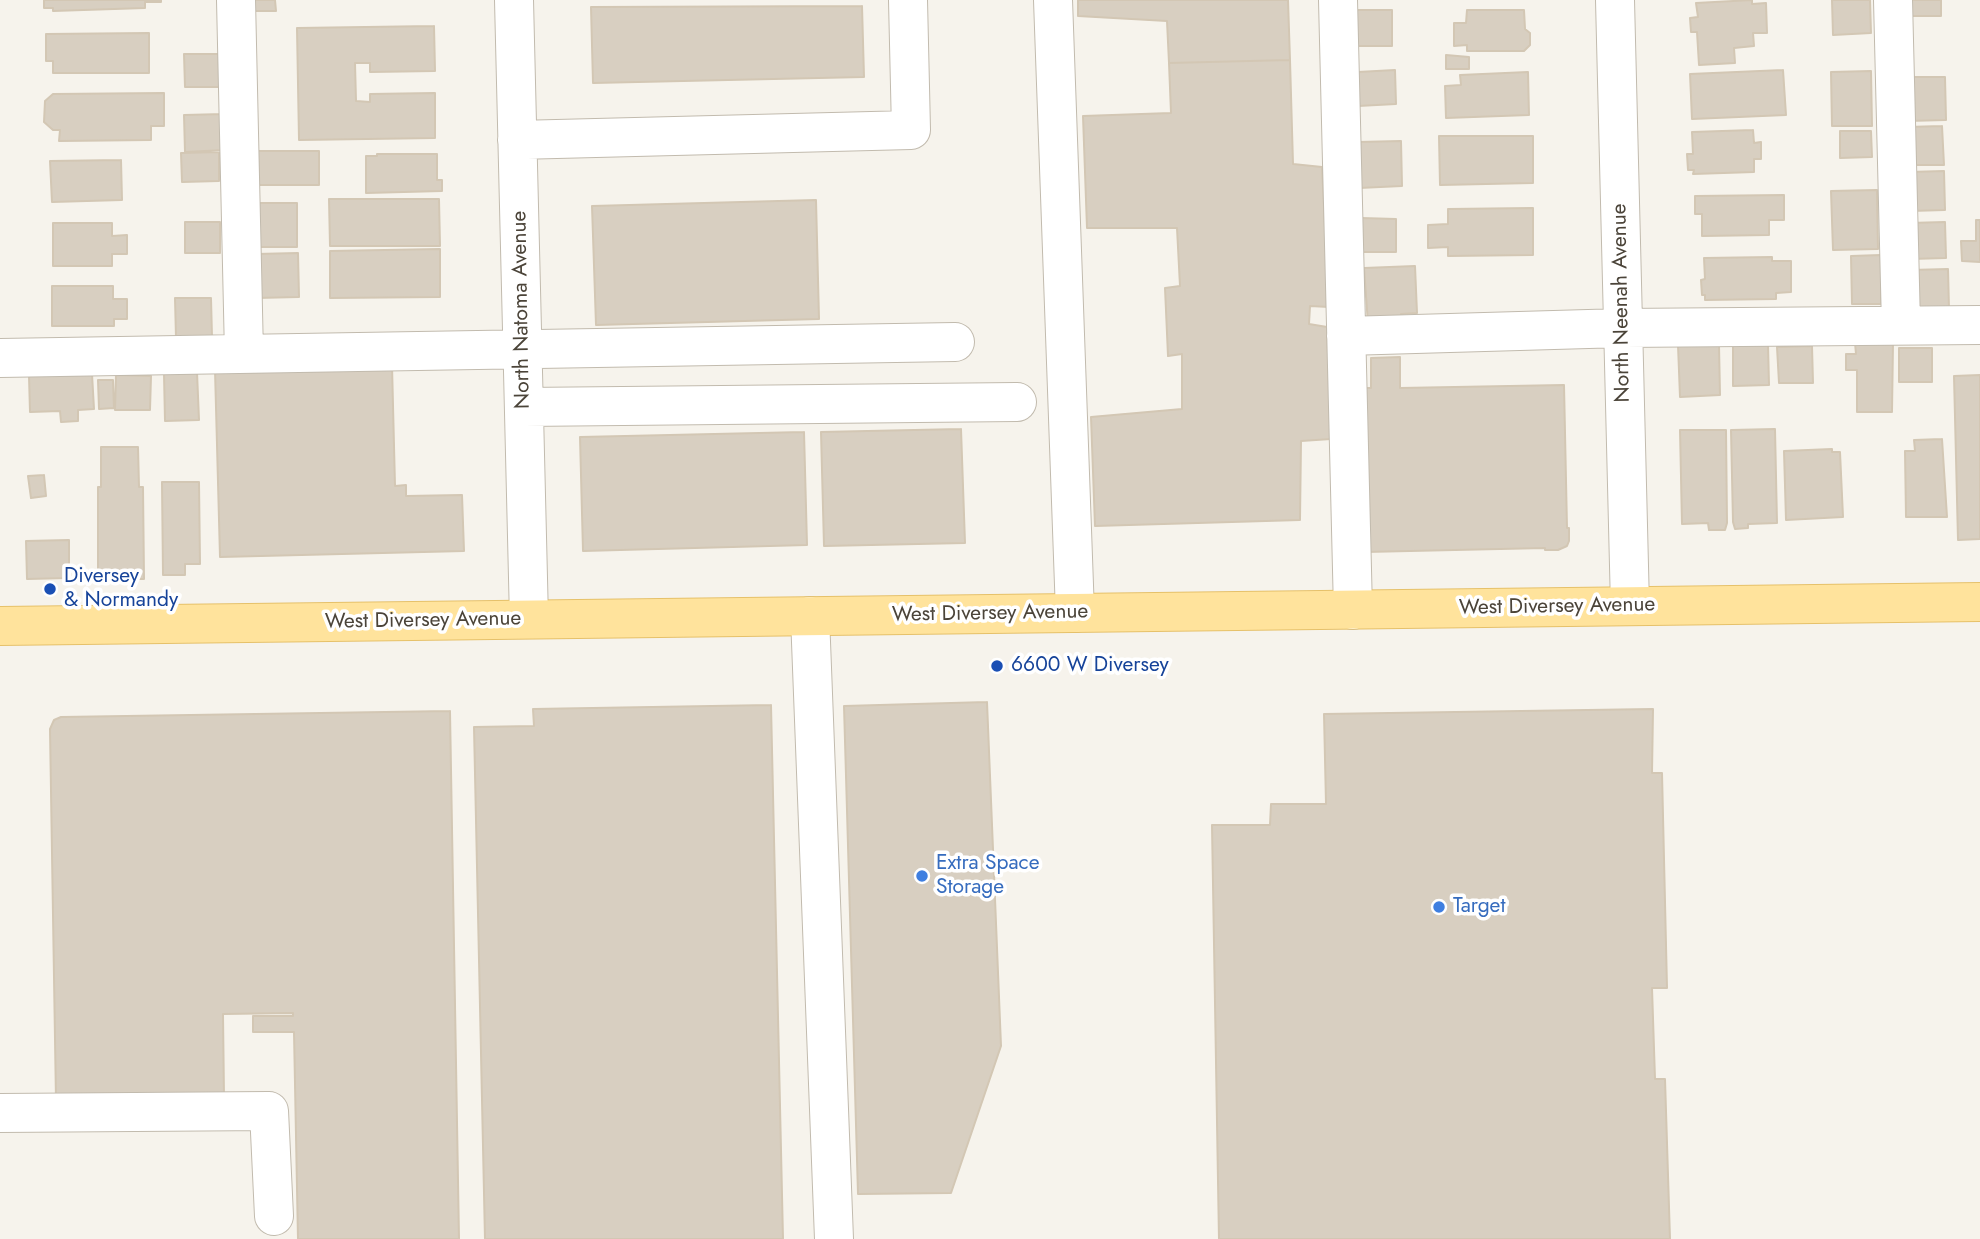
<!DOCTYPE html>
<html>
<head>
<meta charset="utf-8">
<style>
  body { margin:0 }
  canvas { display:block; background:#f6f3ec }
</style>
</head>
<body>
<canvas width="1980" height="1239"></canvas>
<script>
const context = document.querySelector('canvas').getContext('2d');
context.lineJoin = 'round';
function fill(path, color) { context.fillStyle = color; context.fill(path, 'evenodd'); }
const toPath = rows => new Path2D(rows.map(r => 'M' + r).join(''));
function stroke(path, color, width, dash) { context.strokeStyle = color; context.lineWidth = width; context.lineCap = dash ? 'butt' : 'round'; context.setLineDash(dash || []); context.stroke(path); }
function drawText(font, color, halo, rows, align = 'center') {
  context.font = font + ' Jost,sans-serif'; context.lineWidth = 7; context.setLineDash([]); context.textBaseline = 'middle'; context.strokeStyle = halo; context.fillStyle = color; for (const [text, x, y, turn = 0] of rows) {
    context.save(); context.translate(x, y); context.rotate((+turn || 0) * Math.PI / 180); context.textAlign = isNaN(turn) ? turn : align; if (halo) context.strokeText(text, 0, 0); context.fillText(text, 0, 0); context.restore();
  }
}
const building = toPath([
  [44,0,161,0,161,2,145,2,145,8,53,11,53,8,44,8,44,0],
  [251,0,275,0,276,11,251,11,251,0],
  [1078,0,1288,0,1290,60,1169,63,1167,21,1078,16,1078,0],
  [1752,0,1752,4,1766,3,1767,33,1753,33,1754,46,1734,48,1735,63,1699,65,1697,32,1691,32,1690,18,1698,17,1696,3,1752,0],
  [1832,0,1870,0,1871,33,1833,35,1832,0],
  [1907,0,1941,0,1941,16,1906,16,1907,0],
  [862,6,864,77,593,83,591,7,862,6],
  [1356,10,1392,10,1392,46,1357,46,1356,10],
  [1467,10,1524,10,1525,29,1530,33,1530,45,1524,51,1467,51,1467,45,1454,46,1454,23,1466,23,1467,10],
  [434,26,435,71,370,72,370,63,355,63,356,101,370,102,370,94,435,93,435,138,299,140,297,28,434,26],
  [149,33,149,73,53,73,53,61,46,61,46,34,149,33],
  [184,54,221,54,221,87,185,87,184,54],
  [1446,55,1469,57,1469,69,1446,69,1446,55],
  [1290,60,1293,164,1322,167,1329,307,1310,306,1309,324,1327,327,1331,439,1301,441,1300,520,1095,526,1091,417,1182,409,1182,354,1168,356,1165,288,1180,286,1177,228,1087,228,1083,116,1171,113,1169,63,1290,60],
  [1395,70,1396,104,1358,106,1358,72,1395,70],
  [1783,70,1786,115,1692,119,1690,74,1783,70],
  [1871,71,1872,126,1832,126,1831,72,1871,71],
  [1528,72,1529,115,1446,118,1445,86,1461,85,1460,75,1528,72],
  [1906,77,1945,77,1946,120,1907,121,1906,77],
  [164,93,164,126,151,126,151,140,59,141,60,130,53,130,44,122,45,101,53,94,164,93],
  [224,114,225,150,185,152,184,115,224,114],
  [1942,126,1944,165,1909,165,1907,127,1942,126],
  [1753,130,1754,143,1761,142,1761,159,1754,159,1754,172,1693,174,1694,170,1688,170,1687,154,1693,154,1692,132,1753,130],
  [1840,131,1871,131,1872,157,1840,158,1840,131],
  [1439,136,1533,136,1533,183,1440,185,1439,136],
  [1401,141,1402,186,1359,188,1358,142,1401,141],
  [256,151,319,151,319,185,256,185,256,151],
  [219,152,219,181,182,182,181,153,219,152],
  [377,154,437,154,437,180,442,180,442,191,366,193,366,156,377,156,377,154],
  [121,160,122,200,52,202,50,161,121,160],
  [1944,171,1945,210,1910,211,1909,172,1944,171],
  [1877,190,1878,249,1833,250,1831,191,1877,190],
  [1784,195,1784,220,1769,220,1769,235,1702,236,1702,214,1695,214,1695,196,1784,195],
  [329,199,439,199,440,246,330,246,329,199],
  [816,200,819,319,596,325,592,206,816,200],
  [255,203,297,203,297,247,256,247,255,203],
  [1533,208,1533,255,1448,256,1448,247,1428,248,1428,225,1448,224,1448,209,1533,208],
  [1361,218,1396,219,1396,252,1360,252,1361,218],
  [1976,220,1980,220,1980,262,1962,261,1961,241,1976,241,1976,220],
  [185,222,220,222,220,253,185,253,185,222],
  [1945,222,1946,258,1910,259,1909,223,1945,222],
  [53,223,112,223,112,236,127,235,127,254,112,254,112,266,53,266,53,223],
  [440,249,440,297,330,298,330,251,440,249],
  [298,253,299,297,256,298,256,254,298,253],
  [1881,255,1881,304,1852,304,1851,256,1881,255],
  [1772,257,1772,261,1791,261,1791,292,1776,293,1776,299,1705,300,1705,295,1702,295,1701,280,1705,279,1704,258,1772,257],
  [1415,266,1417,313,1401,314,1401,322,1368,324,1364,268,1415,266],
  [1948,269,1949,309,1914,310,1911,270,1948,269],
  [52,286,113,286,113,299,127,299,127,319,114,319,114,326,52,326,52,286],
  [175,298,211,298,212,337,176,338,175,298],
  [1893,342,1892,412,1857,412,1857,370,1846,370,1846,354,1856,354,1855,343,1893,342],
  [1768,344,1769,385,1733,386,1733,346,1768,344],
  [1678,345,1719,345,1720,395,1680,397,1678,345],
  [1812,346,1813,383,1779,383,1777,347,1812,346],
  [1899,348,1932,348,1932,382,1899,382,1899,348],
  [1400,357,1400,388,1564,385,1567,528,1569,528,1569,541,1567,546,1558,550,1545,550,1545,548,1365,552,1361,388,1371,388,1371,358,1400,357],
  [392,365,395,486,406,485,406,496,462,495,464,551,220,557,215,370,392,365],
  [197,372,199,420,165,421,164,374,197,372],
  [92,374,94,409,78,410,78,421,61,422,60,411,30,412,29,376,92,374],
  [116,375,151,376,150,410,115,410,116,375],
  [1980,375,1980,539,1958,540,1954,376,1980,375],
  [98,380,113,380,114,408,99,409,98,380],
  [961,429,965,543,824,546,821,432,961,429],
  [1775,429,1777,523,1748,524,1748,528,1735,529,1733,522,1731,430,1775,429],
  [1680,430,1726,430,1727,523,1725,530,1709,530,1708,523,1682,524,1680,430],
  [804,432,807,545,583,551,580,437,804,432],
  [1942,439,1947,517,1906,517,1905,451,1915,451,1914,440,1942,439],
  [101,447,138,447,139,487,143,487,144,579,98,579,98,487,101,487,101,447],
  [1832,449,1832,452,1840,452,1843,517,1786,520,1784,451,1832,449],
  [44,475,46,496,31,498,28,476,44,475],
  [162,482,199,482,200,564,185,564,185,575,163,575,162,482],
  [69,540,69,578,27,579,26,541,69,540],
  [987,702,1001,1046,951,1193,858,1194,844,706,987,702],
  [771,705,783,1239,485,1239,474,727,534,726,533,709,771,705],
  [1653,709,1652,773,1662,773,1667,988,1652,988,1655,1079,1665,1079,1670,1239,1219,1239,1212,825,1270,825,1271,804,1326,804,1324,714,1653,709],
  [450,711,459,1239,298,1239,294,1032,253,1032,253,1016,293,1016,293,1013,223,1014,224,1098,56,1101,50,729,54,720,61,717,450,711]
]);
fill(building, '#d8cfc1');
stroke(building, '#d3c7b4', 2);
const minor = toPath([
  [236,0,244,354],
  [514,0,529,619],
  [1053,0,1075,613],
  [1338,0,1353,610],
  [1615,0,1630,606],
  [1893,0,1901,325],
  [517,140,911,130,908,0],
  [1346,336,1623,328,1980,325],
  [0,358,955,342],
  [524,407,1017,402],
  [810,616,834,1239],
  [0,1113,269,1111,274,1216]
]);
const major = toPath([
  [0,626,1980,602]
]);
stroke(minor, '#c2bbae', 40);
stroke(major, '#e6c16a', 40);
stroke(minor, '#fff', 38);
stroke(major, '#ffe39c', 38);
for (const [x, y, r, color] of [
  [50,589,7,"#1a4fb4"],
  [997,666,7,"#1a4fb4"],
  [922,876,7,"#3f7fe0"],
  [1439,907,7,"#3f7fe0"]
]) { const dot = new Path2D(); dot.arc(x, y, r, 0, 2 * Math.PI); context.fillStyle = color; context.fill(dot); stroke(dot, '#fff', 2.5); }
drawText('21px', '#4b4439', '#fff', [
  ["North Neenah Avenue",1622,303,-91],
  ["North Natoma Avenue",522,310,-91],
  ["West Diversey Avenue",1557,607,-1],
  ["West Diversey Avenue",990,614,-1],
  ["West Diversey Avenue",423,621,-1]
]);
drawText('21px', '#164399', '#fff', [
  ["Diversey",64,577],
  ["& Normandy",64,601],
  ["6600 W Diversey",1011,666]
], 'left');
drawText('21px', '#366cbe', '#fff', [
  ["Extra Space",936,864],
  ["Storage",936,888],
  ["Target",1453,907]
], 'left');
</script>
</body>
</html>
